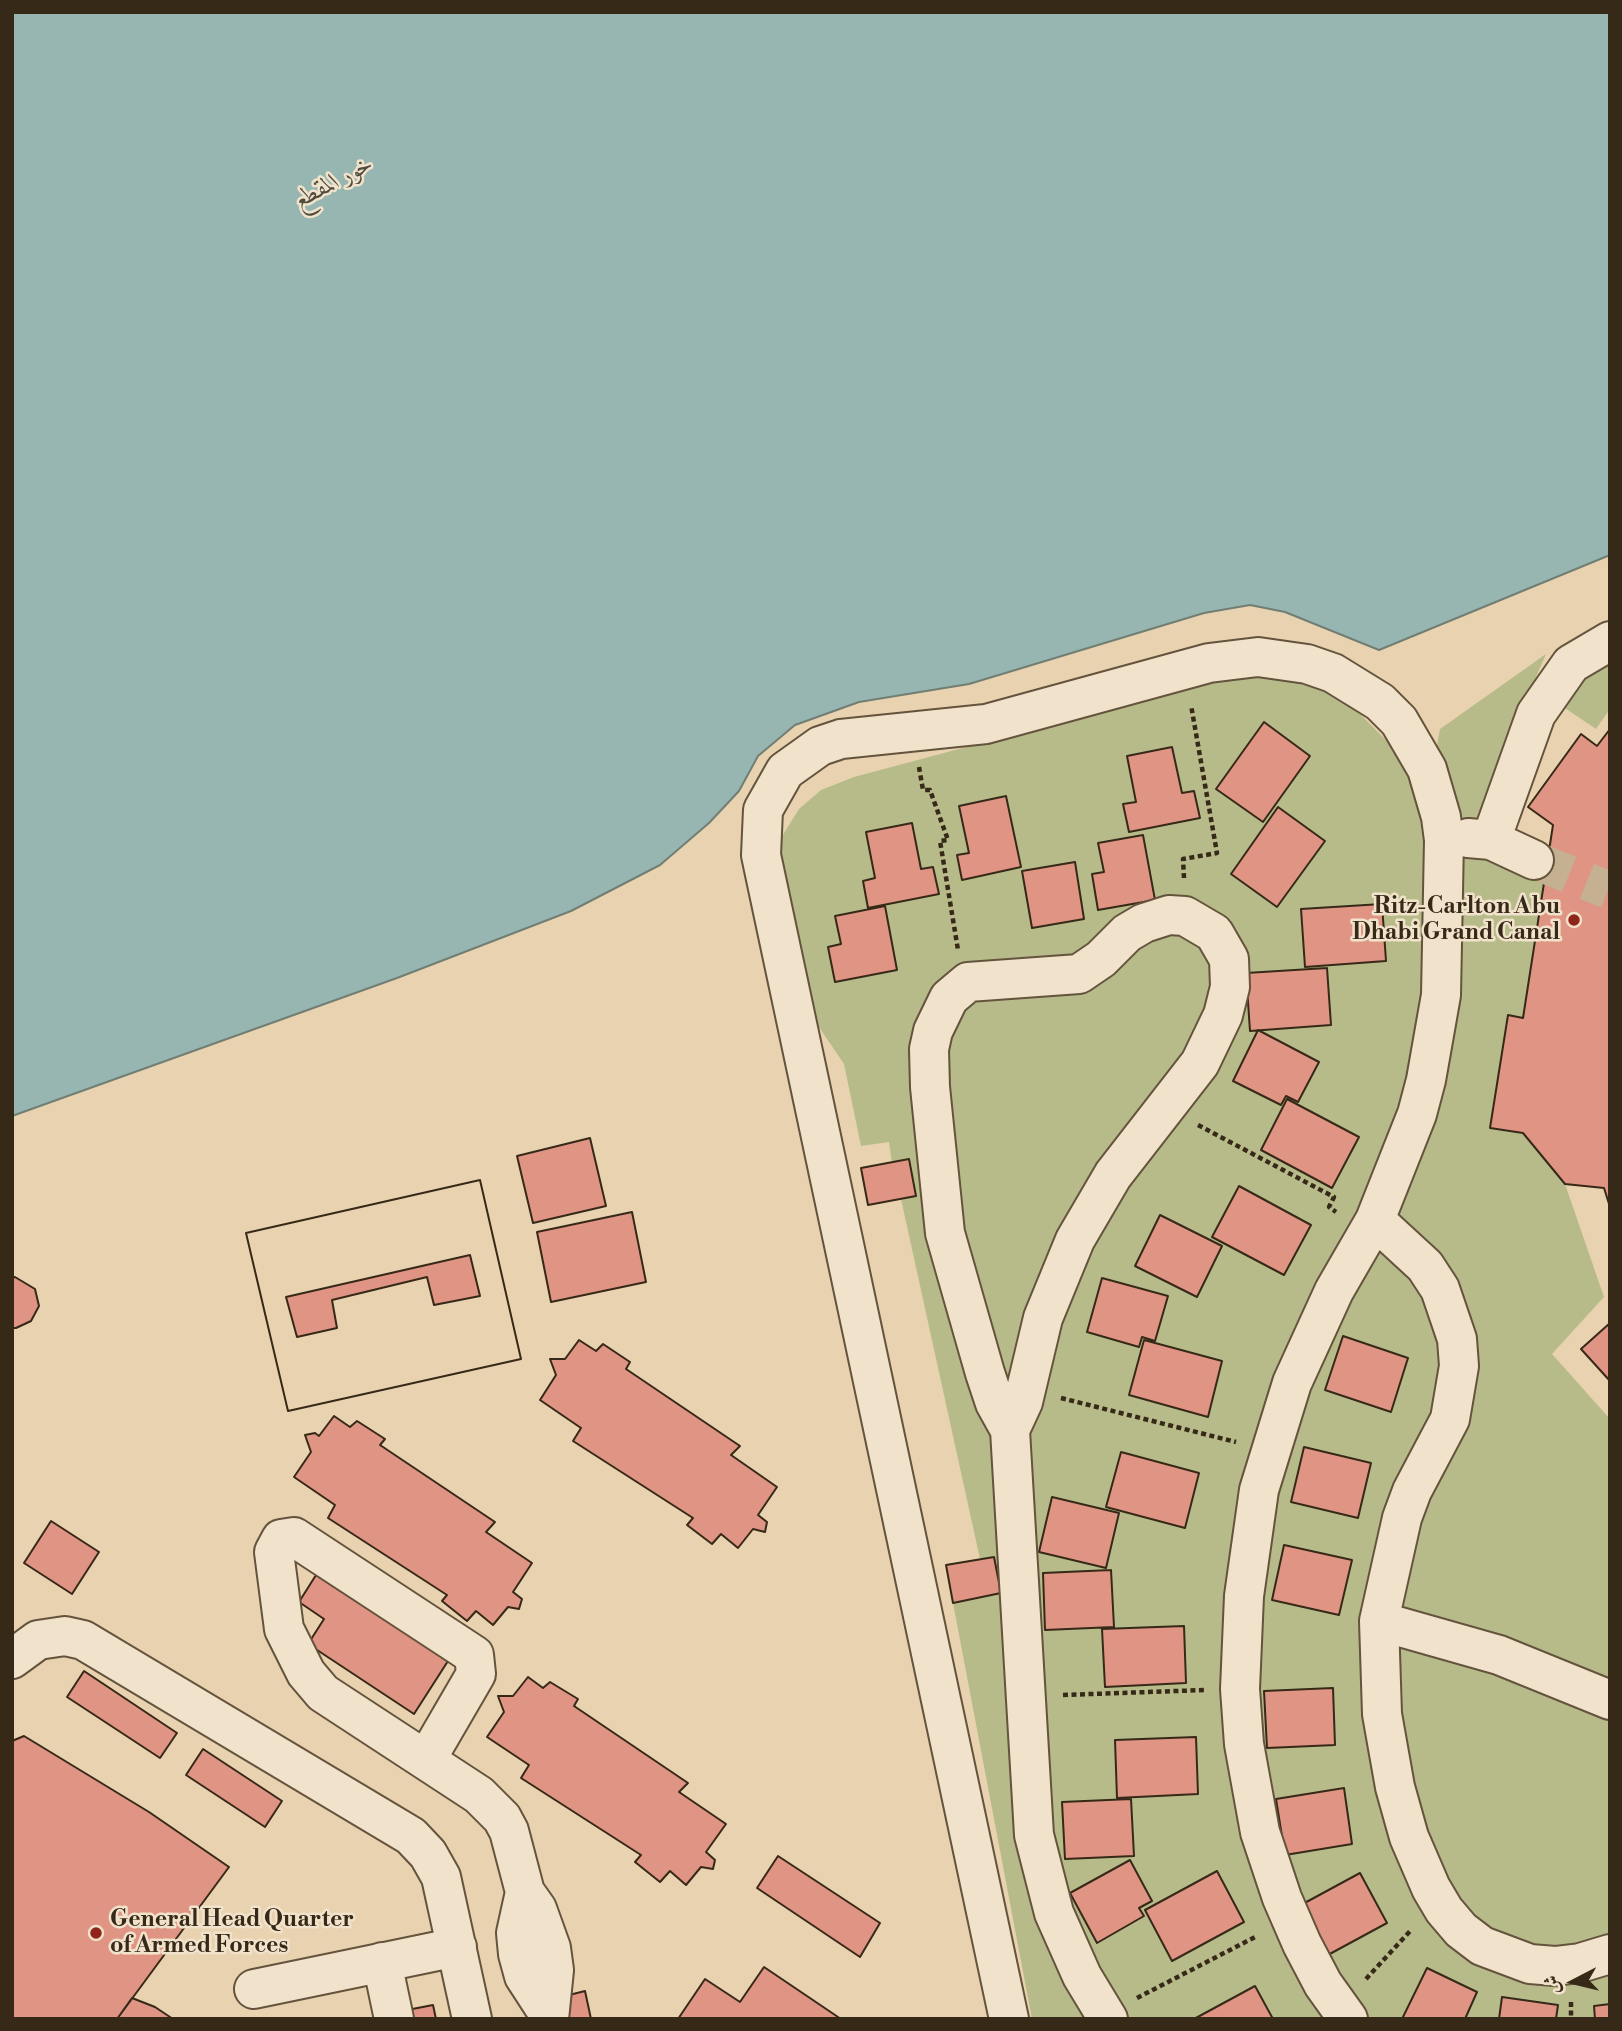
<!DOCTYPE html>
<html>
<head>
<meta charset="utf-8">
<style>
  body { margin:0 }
  #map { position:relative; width:1622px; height:2031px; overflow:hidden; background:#e9d2af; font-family:"Libre Bodoni",Amiri,serif }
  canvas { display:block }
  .frame { position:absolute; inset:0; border:14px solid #372917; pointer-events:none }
  .north { position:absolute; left:1538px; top:1947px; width:70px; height:70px; -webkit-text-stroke:5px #f1e2cb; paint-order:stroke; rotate:263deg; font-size:19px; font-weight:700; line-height:28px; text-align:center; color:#372917 }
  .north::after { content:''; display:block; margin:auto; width:24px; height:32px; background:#372917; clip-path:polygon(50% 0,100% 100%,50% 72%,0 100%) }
</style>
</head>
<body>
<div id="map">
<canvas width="1622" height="2031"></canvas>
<div class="frame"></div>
<div class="north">ش</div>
</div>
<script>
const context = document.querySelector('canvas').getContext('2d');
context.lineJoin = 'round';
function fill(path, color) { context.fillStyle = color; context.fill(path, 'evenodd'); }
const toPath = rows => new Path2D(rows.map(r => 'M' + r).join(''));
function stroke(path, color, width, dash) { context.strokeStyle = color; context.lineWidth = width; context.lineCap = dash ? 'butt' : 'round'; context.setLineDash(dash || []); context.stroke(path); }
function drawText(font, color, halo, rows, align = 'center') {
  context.font = font + ' "Libre Bodoni",Amiri,serif'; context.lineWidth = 5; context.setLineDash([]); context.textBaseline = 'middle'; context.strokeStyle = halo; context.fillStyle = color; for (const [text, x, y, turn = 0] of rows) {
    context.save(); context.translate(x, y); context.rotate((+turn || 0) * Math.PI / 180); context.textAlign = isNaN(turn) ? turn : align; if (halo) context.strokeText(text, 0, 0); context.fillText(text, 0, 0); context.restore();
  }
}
fill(toPath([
  [1610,652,1610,709,1596,729,1553,700],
  [1546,654,1509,739,1485,825,1460,822,1432,772,1440,729],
  [1232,676,1279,677,1320,687,1354,708,1390,744,1423,801,1546,865,1523,1018,1508,1016,1490,1127,1523,1133,1565,1184,1604,1297,1552,1354,1610,1419,1610,2019,1032,2019,953,1603,1001,1593,994,1557,980,1559,901,1199,916,1196,909,1159,892,1163,889,1142,861,1146,844,1064,800,999,776,870,781,838,799,809,821,790,854,777]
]), '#b7bb8a');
const water = toPath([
  [12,12,1610,12,1610,555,1379,650,1285,612,1250,605,1204,613,969,684,859,702,795,725,758,756,739,791,709,823,660,865,571,911,397,978,12,1116,12,12]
]);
fill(water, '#98b6b1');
stroke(water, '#717e73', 2);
const building = toPath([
  [1264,722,1310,756,1263,822,1216,789,1264,722],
  [1610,729,1610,1207,1604,1188,1565,1184,1523,1133,1490,1128,1508,1015,1523,1018,1553,825,1528,807,1581,734,1597,746,1610,729],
  [1172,747,1182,793,1194,791,1200,818,1129,832,1123,804,1136,802,1127,756,1172,747],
  [1006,796,1021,867,962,880,957,855,969,853,959,806,1006,796],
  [1278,807,1325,841,1277,907,1231,874,1278,807],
  [912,823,921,869,933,867,939,894,868,908,863,881,875,878,866,832,912,823],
  [1143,835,1155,900,1098,910,1092,874,1104,872,1098,843,1143,835],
  [1075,862,1084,919,1032,928,1022,871,1075,862],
  [1382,904,1386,961,1305,967,1301,909,1382,904],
  [885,906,897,970,835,982,828,947,841,944,835,916,885,906],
  [1327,968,1331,1025,1250,1031,1246,973,1327,968],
  [1258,1030,1319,1062,1298,1102,1286,1096,1281,1105,1233,1081,1258,1030],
  [1287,1099,1359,1137,1332,1188,1261,1150,1287,1099],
  [590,1138,606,1206,533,1223,517,1156,590,1138],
  [909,1159,916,1196,868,1205,861,1168,909,1159],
  [480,1180,521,1359,288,1411,246,1233,480,1180],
  [470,1255,480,1296,434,1305,427,1277,332,1300,337,1328,297,1337,286,1297,470,1255],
  [480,1180,521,1359,288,1411,246,1233,480,1180],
  [1239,1186,1311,1225,1284,1275,1212,1237,1239,1186],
  [632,1212,646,1282,551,1302,537,1232,632,1212],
  [1160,1215,1222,1246,1197,1297,1135,1266,1160,1215],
  [15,1277,35,1289,39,1306,31,1321,16,1328,12,1328,12,1278,15,1277],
  [1102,1278,1168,1296,1155,1341,1142,1337,1139,1347,1087,1332,1102,1278],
  [1610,1323,1610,1381,1581,1349,1610,1323],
  [1343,1336,1408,1358,1391,1412,1325,1390,1343,1336],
  [579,1340,596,1351,603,1344,630,1362,626,1369,740,1446,731,1455,777,1487,758,1515,767,1522,765,1532,753,1529,738,1548,721,1534,712,1544,687,1525,693,1518,573,1441,581,1428,540,1400,556,1375,550,1359,565,1359,579,1340],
  [1144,1340,1222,1361,1208,1417,1129,1395,1144,1340],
  [334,1416,350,1427,357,1421,385,1439,380,1445,495,1522,486,1532,532,1563,513,1592,522,1599,519,1609,508,1607,493,1625,476,1611,467,1621,442,1601,447,1595,328,1518,335,1505,294,1477,311,1452,305,1435,315,1433,319,1436,334,1416],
  [1304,1447,1371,1463,1358,1518,1291,1502,1304,1447],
  [1121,1452,1199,1473,1185,1528,1106,1507,1121,1452],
  [1052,1497,1119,1513,1106,1568,1039,1552,1052,1497],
  [51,1521,99,1552,72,1594,24,1563,51,1521],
  [1284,1545,1352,1560,1339,1615,1272,1600,1284,1545],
  [994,1557,1001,1593,953,1603,946,1565,994,1557],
  [1111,1570,1114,1627,1045,1630,1043,1573,1111,1570],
  [316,1575,448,1661,414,1714,308,1644,324,1619,299,1602,316,1575],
  [1184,1626,1186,1683,1105,1687,1102,1629,1184,1626],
  [84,1671,177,1733,160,1758,67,1697,84,1671],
  [528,1677,543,1688,550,1682,578,1699,574,1706,688,1783,679,1792,726,1824,706,1852,715,1860,713,1869,701,1867,686,1885,670,1871,660,1882,635,1862,641,1855,521,1778,529,1765,487,1737,504,1712,498,1696,513,1696,528,1677],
  [1333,1688,1335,1745,1267,1748,1264,1691,1333,1688],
  [24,1736,149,1812,229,1867,117,2019,12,2019,12,1741,24,1736],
  [1196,1737,1198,1794,1117,1798,1115,1740,1196,1737],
  [203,1749,282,1801,265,1827,186,1775,203,1749],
  [1344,1788,1352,1844,1285,1855,1276,1799,1344,1788],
  [1131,1799,1134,1856,1065,1859,1062,1802,1131,1799],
  [778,1856,880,1923,860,1957,757,1888,778,1856],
  [1130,1860,1152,1901,1139,1908,1144,1916,1097,1943,1070,1893,1130,1860],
  [1217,1871,1244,1922,1172,1961,1145,1910,1217,1871],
  [1360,1873,1387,1923,1326,1956,1299,1906,1360,1873],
  [764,1967,841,2019,678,2019,705,1979,740,2002,764,1967],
  [1427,1968,1477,1992,1465,2019,1402,2019,1427,1968],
  [1255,1986,1273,2019,1194,2019,1255,1986],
  [585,1991,591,2019,566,2019,561,1997,585,1991],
  [1502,1997,1558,2005,1556,2019,1499,2019,1502,1997],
  [132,1998,155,2007,173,2019,117,2019,132,1998],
  [1610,2004,1610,2019,1595,2019,1594,2006,1610,2004],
  [433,2005,436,2019,404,2019,402,2011,433,2005]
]);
fill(building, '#e09484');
stroke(building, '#372917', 2);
stroke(toPath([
  [1534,860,1608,890]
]), '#c5b091', 38, [38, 19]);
const minor = toPath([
  [1468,838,1491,840,1534,860],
  [1491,840,1536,714,1571,664,1610,641],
  [1375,1220,1425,1266,1440,1289,1457,1339,1459,1366,1450,1419,1412,1491,1402,1518,1379,1621,1382,1714,1395,1787,1409,1837,1431,1888,1444,1910,1461,1930,1482,1946,1530,1964,1555,1966,1580,1963,1610,1954],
  [1010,1430,1023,1402,1043,1318,1075,1240,1113,1175,1200,1063,1223,1015,1230,987,1229,959,1214,933,1185,916,1169,915,1144,923,1127,933,1101,959,1079,974,968,982,949,998,933,1031,929,1049,930,1087,945,1233,985,1373,995,1403,1010,1430,1034,1835,1054,1913,1082,1976,1108,2019],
  [1379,1621,1499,1655,1610,1700],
  [12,1659,38,1640,65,1636,83,1640,411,1836,428,1854,441,1877,472,2019],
  [426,1760,476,1674,474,1655,294,1537,281,1539,274,1552,284,1629,306,1673,323,1693,479,1795,502,1818,509,1831,525,1892,537,1909,551,1948,554,1970,549,2019],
  [525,1892,516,1933,518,1954,524,1976,548,2013],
  [382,1962,394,2019],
  [254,1989,457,1947],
  [1009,2019,761,855,763,810,785,771,820,746,841,739,986,724,1209,663,1258,657,1307,664,1333,673,1380,702,1399,721,1427,769,1441,817,1444,840,1441,995,1426,1080,1417,1114,1375,1220,1334,1291,1292,1383,1259,1490,1244,1596,1240,1689,1244,1744,1260,1832,1282,1898,1302,1944,1323,1984,1348,2019]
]);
stroke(minor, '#64533d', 42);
stroke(toPath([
  [919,767,923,790,930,790,948,840,940,841,958,950],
  [1184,878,1183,859,1217,853,1191,705],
  [1198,1125,1334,1197,1329,1207,1336,1212],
  [1061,1398,1236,1442],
  [1063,1695,1205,1690],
  [1366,1979,1412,1929],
  [1137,1998,1257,1936],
  [1571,2002,1571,2019]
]), '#372917', 4.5, [5, 3.5]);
stroke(minor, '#f1e2cb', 38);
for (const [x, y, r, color] of [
  [1574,920,7,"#8f2418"],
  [96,1933,7,"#8f2418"]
]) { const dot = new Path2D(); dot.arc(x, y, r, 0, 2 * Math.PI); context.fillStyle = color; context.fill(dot); stroke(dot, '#f1e2cb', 2.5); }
drawText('bold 23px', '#372917', '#f1e2cb', [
  ["Ritz-Carlton Abu",1560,907],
  ["Dhabi Grand Canal",1560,933],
  ["General Head Quarter",110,1920,"left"],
  ["of Armed Forces",110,1946,"left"]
], 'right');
drawText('italic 24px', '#4f4c3e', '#f1e2cb', [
  ["خور المقطع",334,183,-28]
]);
</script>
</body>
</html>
